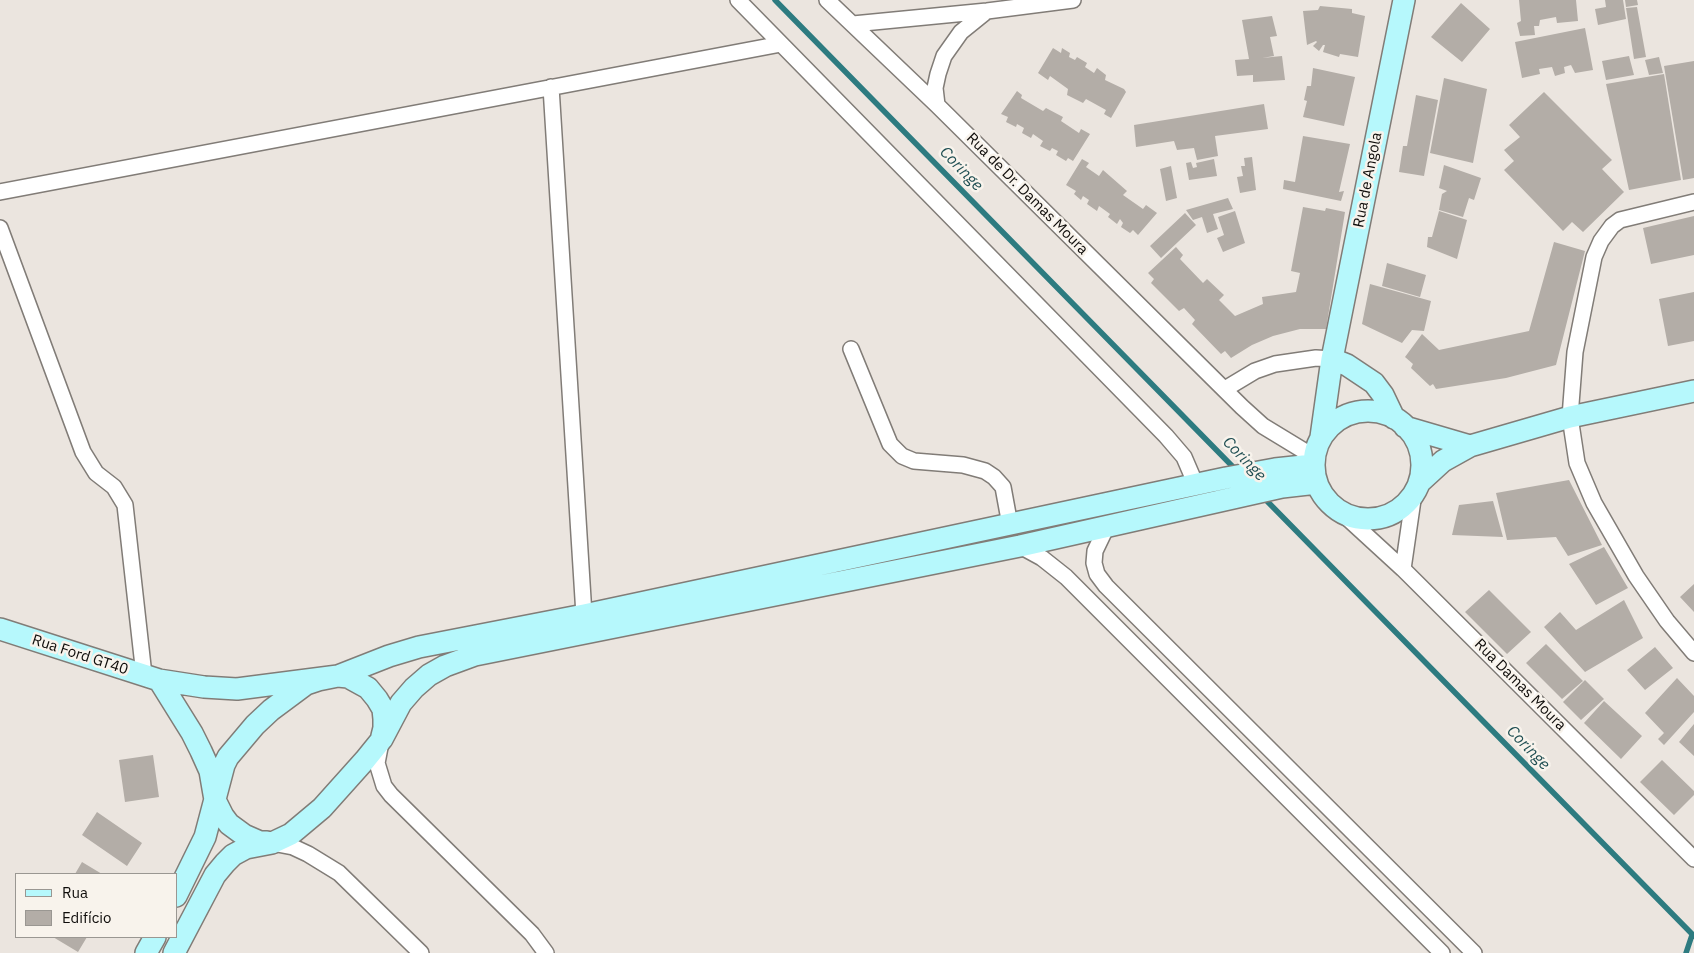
<!DOCTYPE html>
<html>
<head>
<meta charset="utf-8">
<style>
  body { margin:0 }
  #map { position:relative; width:1694px; height:953px; overflow:hidden; background:#ebe5df; font-family:"IBM Plex Sans",sans-serif }
  canvas { display:block }
  .legend { position:absolute; left:15px; top:873px; width:162px; height:65px; box-sizing:border-box; background:#f8f3ec; border:1px solid #9a9792; margin:0; padding:6px 9px; list-style:none; font-size:15px; color:#0e0c0a }
  .legend li { display:flex; align-items:center; gap:10px; height:25px }
  .legend b { width:25px; border:1px solid #9a9792 }
</style>
</head>
<body>
<div id="map">
<canvas width="1694" height="953"></canvas>
<ul class="legend">
<li><b style="height:6px;background:#b6f8fc"></b>Rua</li>
<li><b style="height:14px;background:#b3ada7"></b>Edifício</li>
</ul>
</div>
<script>
const context = document.querySelector('canvas').getContext('2d');
context.lineJoin = 'round';
const toPath = rows => new Path2D(rows.map(r => 'M' + r).join(''));
function stroke(path, color, width, dash) { context.strokeStyle = color; context.lineWidth = width; context.lineCap = dash ? 'butt' : 'round'; context.setLineDash(dash || []); context.stroke(path); }
function fill(path, color) { context.fillStyle = color; context.fill(path, 'evenodd'); }
function drawText(font, color, halo, rows, align = 'center') {
  context.font = font + ' "IBM Plex Sans",sans-serif'; context.lineWidth = 5; context.setLineDash([]); context.textBaseline = 'middle'; context.strokeStyle = halo; context.fillStyle = color; for (const [text, x, y, turn = 0] of rows) {
    context.save(); context.translate(x, y); context.rotate((+turn || 0) * Math.PI / 180); context.textAlign = isNaN(turn) ? turn : align; if (halo) context.strokeText(text, 0, 0); context.fillText(text, 0, 0); context.restore();
  }
}
stroke(toPath([
  [775,0,1237,471],
  [1263,497,1694,936],
  [1686,953,1692,935]
]), '#2d7b80', 5.5);
fill(toPath([
  [1519,0,1576,0,1578,21,1557,23,1556,17,1540,20,1539,26,1534,26,1535,35,1520,36,1517,23,1521,21],
  [1605,0,1623,0,1626,19,1598,25,1595,9,1606,7],
  [1625,0,1637,0,1638,5,1626,7],
  [1461,3,1490,29,1462,62,1431,37],
  [1320,6,1352,9,1352,13,1365,16,1358,57,1340,54,1339,57,1323,52,1325,45,1323,45,1319,51,1313,46,1317,42,1316,41,1307,45,1303,11,1318,10],
  [1637,7,1646,57,1634,59,1626,8],
  [1272,16,1277,36,1270,37,1274,56,1262,58,1282,56,1285,80,1253,82,1253,75,1237,76,1235,60,1249,59,1242,20],
  [1585,28,1593,70,1575,73,1571,65,1564,67,1565,73,1555,76,1552,67,1539,69,1540,74,1522,78,1515,42],
  [1053,48,1061,53,1062,48,1070,53,1069,57,1075,60,1077,57,1087,63,1085,67,1094,73,1097,68,1106,75,1105,80,1124,89,1126,92,1111,118,1104,114,1106,110,1086,99,1083,103,1067,95,1068,89,1050,76,1048,80,1038,73],
  [1629,56,1634,75,1606,80,1602,61],
  [1659,57,1663,73,1649,75,1645,60],
  [1694,61,1694,178,1683,180,1664,66],
  [1313,68,1355,77,1344,126,1303,117,1307,101,1304,100,1307,86,1311,86],
  [1664,74,1681,180,1629,190,1606,84],
  [1444,78,1487,89,1473,163,1430,153],
  [1017,91,1022,95,1021,98,1043,111,1046,108,1063,117,1061,121,1079,133,1081,129,1090,134,1073,161,1068,158,1066,161,1056,155,1058,151,1052,148,1050,151,1040,146,1043,141,1033,134,1031,138,1022,133,1024,128,1017,124,1016,127,1006,122,1008,117,1001,114],
  [1544,92,1612,160,1602,169,1624,192,1583,232,1572,222,1563,231,1504,170,1514,161,1504,150,1520,137,1509,125],
  [1416,95,1438,100,1424,176,1399,172,1403,146,1407,146],
  [1264,104,1268,129,1215,136,1218,156,1197,160,1194,148,1177,150,1174,141,1136,147,1134,125],
  [1303,136,1350,144,1339,192,1344,191,1341,201,1283,189,1284,180,1295,182],
  [1252,157,1256,190,1240,193,1237,177,1243,176,1241,166,1245,166,1244,158],
  [1082,159,1089,163,1086,167,1099,176,1103,170,1127,191,1123,195,1143,209,1146,205,1157,213,1138,235,1133,230,1130,233,1121,227,1123,223,1120,219,1117,224,1108,217,1110,214,1099,206,1097,211,1087,204,1089,200,1083,196,1081,200,1074,194,1076,191,1066,185],
  [1214,159,1217,176,1189,180,1186,163,1191,162,1193,168,1197,167,1196,163],
  [1444,165,1481,178,1474,200,1469,198,1463,217,1439,210,1442,194,1447,191,1439,188],
  [1171,166,1177,198,1166,201,1160,169],
  [1228,198,1233,209,1213,214,1218,229,1207,233,1202,217,1193,220,1186,210],
  [1303,207,1325,211,1326,208,1345,212,1326,329,1300,329,1273,336,1252,345,1231,358,1225,351,1221,354,1192,324,1195,320,1184,308,1179,311,1151,283,1154,279,1148,273,1176,247,1183,255,1180,259,1203,283,1207,279,1224,295,1219,300,1235,316,1263,304,1262,297,1296,292,1300,273,1291,271],
  [1235,211,1245,243,1223,252,1217,238,1224,235,1218,217],
  [1439,211,1467,220,1457,259,1427,247,1428,237,1432,237],
  [1185,213,1196,225,1161,258,1150,246],
  [1694,216,1694,255,1651,264,1643,228],
  [1554,242,1585,251,1556,365,1506,378,1436,389,1433,384,1430,386,1411,368,1413,364,1405,357,1422,334,1439,350,1529,331],
  [1387,263,1426,275,1420,297,1382,286],
  [1370,284,1431,301,1424,331,1412,330,1402,343,1362,324],
  [1694,292,1694,341,1668,346,1659,299],
  [1569,480,1602,545,1568,556,1556,537,1507,540,1496,493],
  [1493,501,1503,537,1452,535,1459,505],
  [1604,547,1628,588,1596,605,1569,564],
  [1694,584,1694,612,1680,597],
  [1489,590,1531,632,1507,654,1465,612],
  [1624,600,1643,638,1585,672,1544,627,1560,612,1576,630],
  [1546,644,1583,681,1562,699,1526,663],
  [1655,647,1673,668,1645,690,1627,670],
  [1677,678,1694,696,1694,712,1664,745,1658,739,1664,733,1645,713],
  [1585,680,1604,699,1581,720,1563,702],
  [1604,701,1642,736,1621,759,1584,723],
  [1694,724,1694,756,1679,742],
  [153,755,159,797,125,802,119,760],
  [1662,760,1694,791,1694,795,1674,815,1640,782],
  [97,812,142,843,127,866,82,835],
  [82,862,102,874,75,874],
  [53,937,87,937,78,952]
]), '#b3ada7');
const street = toPath([
  [738,0,1166,436,1184,457,1196,485],
  [827,0,937,105,1242,407,1263,426,1314,457],
  [853,24,987,11,1073,0],
  [551,87,584,615],
  [937,105,935,88,938,74,944,56,961,32,987,11],
  [0,192,781,44],
  [1694,202,1620,220,1612,226,1601,241,1594,257,1575,352,1570,417,1577,463,1594,503,1636,576,1667,621,1694,653],
  [0,228,83,452,96,473,114,487,125,505,144,675],
  [851,349,890,444,902,456,914,461,963,465,985,471,994,477,1003,487,1010,525],
  [1225,389,1255,371,1275,364,1316,358,1332,359],
  [1343,514,1403,569,1694,859],
  [1107,526,1095,551,1094,563,1097,574,1106,586,1474,953],
  [1020,546,1042,558,1066,577,1442,953],
  [1403,569,1414,493],
  [381,742,377,763,384,786,391,795,532,934,546,953],
  [272,843,293,847,308,854,339,873,421,953]
]);
const secondary = toPath([
  [1332,359,1347,365,1374,383,1383,395,1394,418],
  '1314 465a54 54 0 1 1 108 0a54 54 0 1 1-108 0Z',
  [1405,427,1470,446],
  [1321,437,1332,359,1404,0],
  [1419,483,1443,461,1470,446,1570,417,1694,391],
  [0,629,159,680,204,687,237,689,338,676,348,677,368,688,377,699,383,709,384,719,384,728,382,736],
  [159,680,192,733,201,751,210,771,215,800,223,816,229,824,244,835,260,842,267,842],
  [176,896,205,837,224,765,228,757,255,725,271,710,306,684,318,680,338,676,389,656,419,647,584,615,1226,478,1275,469,1313,465],
  [146,953,155,937],
  [174,953,215,875,225,863,233,855,246,848,272,843,291,834,322,808,365,760,382,739,401,703,414,688,429,675,445,666,475,655,1020,546,1282,487,1317,483]
]);
stroke(street, '#817c77', 18);
stroke(secondary, '#817c77', 24);
stroke(street, '#fff', 15);
stroke(secondary, '#b6f8fc', 21);
drawText('15px', '#0e0c0a', '#f8f3ec', [
  ["Rua de Angola",1368,180,-79],
  ["Rua de Dr. Damas Moura",1027,194,45],
  ["Rua Ford GT40",80,655,18],
  ["Rua Damas Moura",1520,685,45]
]);
drawText('italic 16px', '#1f4e52', '#f8f3ec', [
  ["Coringe",961,169,46],
  ["Coringe",1244,459,46],
  ["Coringe",1528,748,46]
]);
</script>
</body>
</html>
